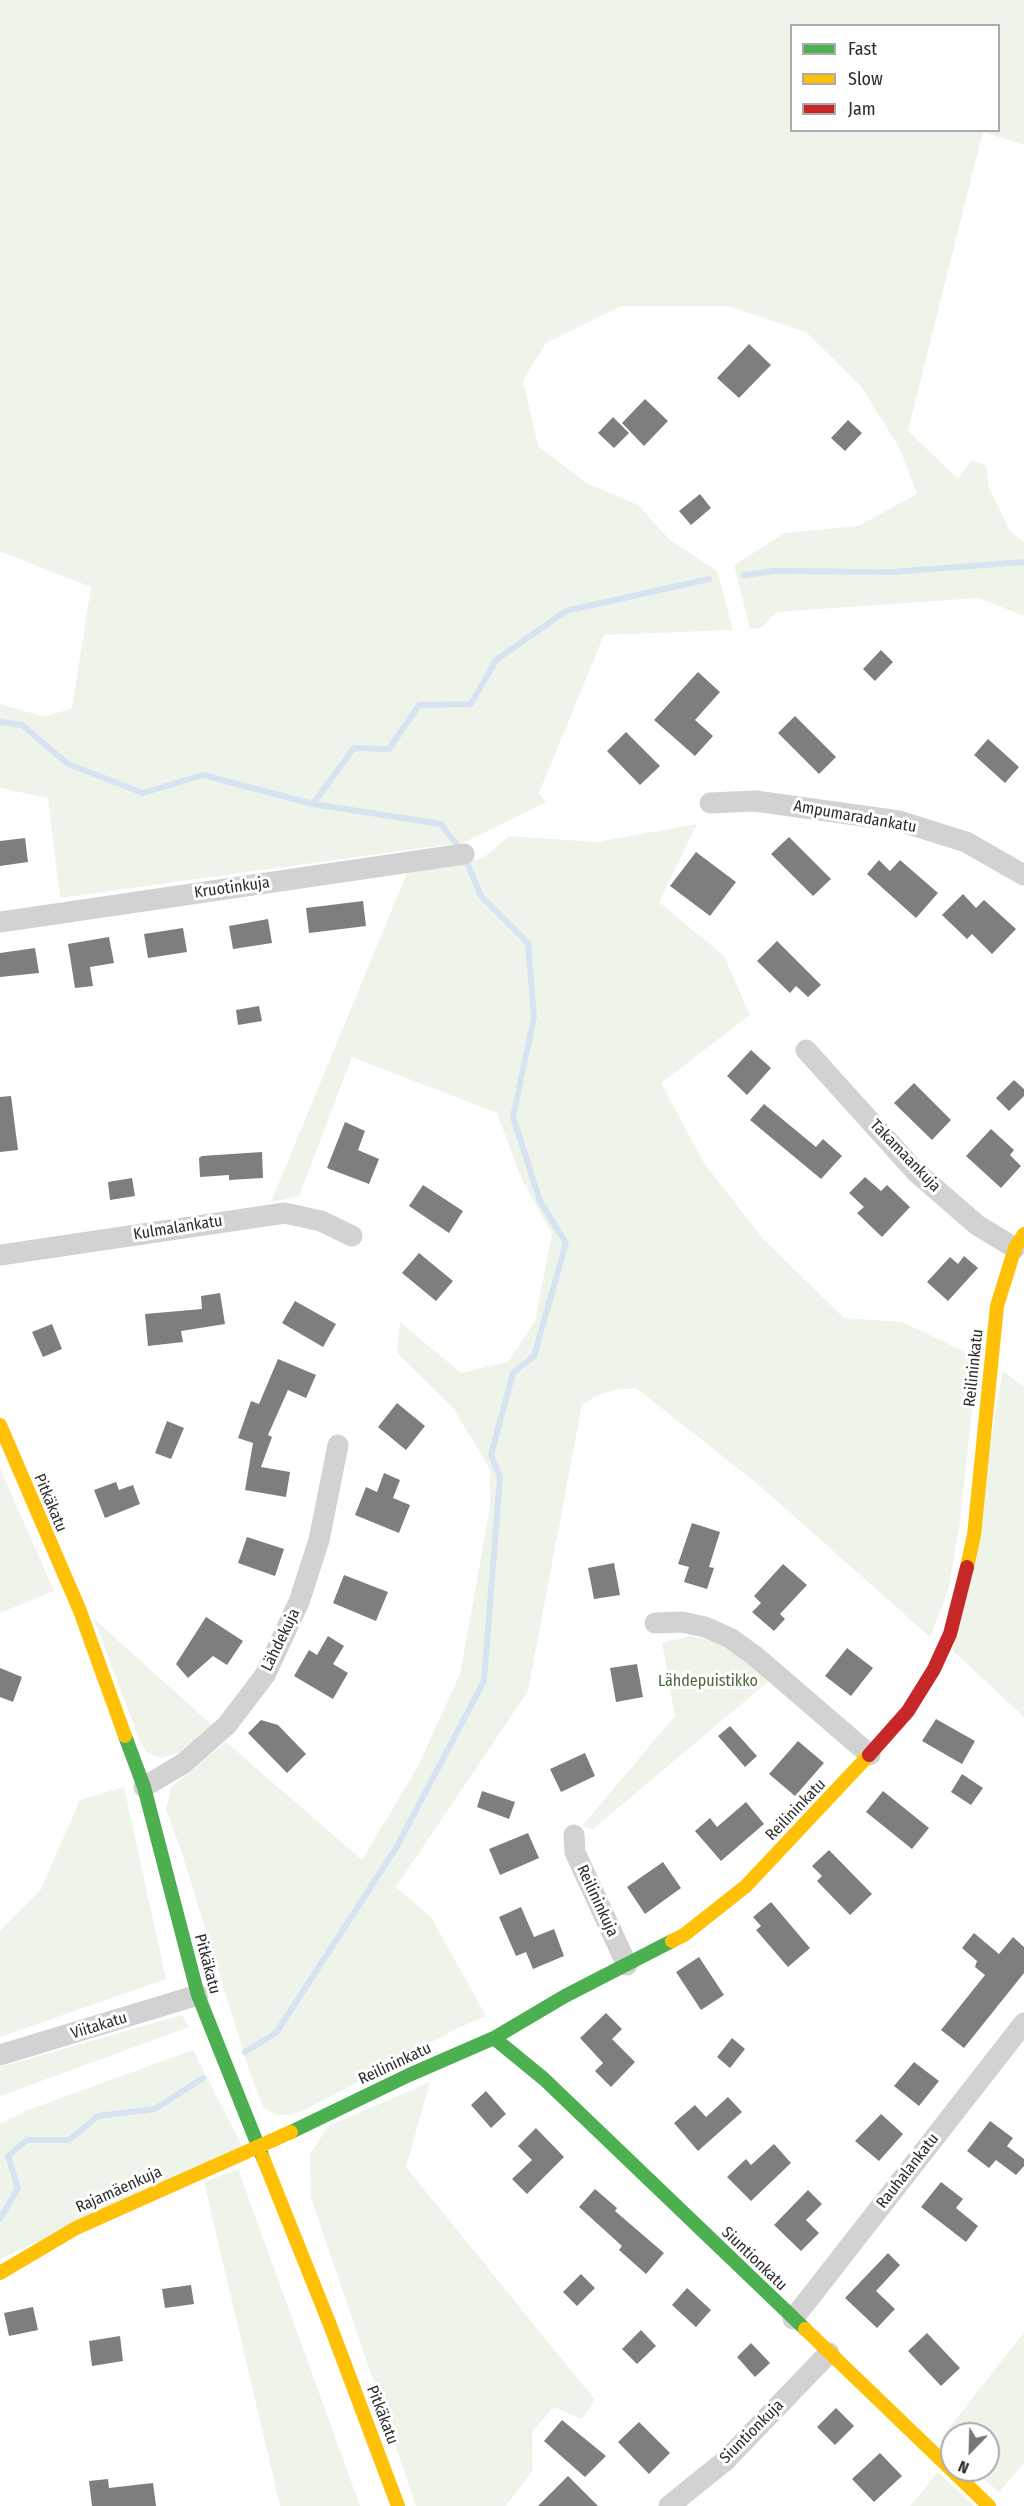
<!DOCTYPE html>
<html>
<head>
<meta charset="utf-8">
<style>
  body { margin:0 }
  #map { position:relative; width:1024px; height:2506px; overflow:hidden; background:#fff; font-family:"Fira Sans Condensed",sans-serif }
  canvas { display:block }
  .legend { position:absolute; left:790px; top:24px; width:210px; height:108px; box-sizing:border-box; background:#fff; border:2px solid #ababab; margin:0; padding:8px 10px; list-style:none; font-size:18px; color:#2d2d2d }
  .legend li { display:flex; align-items:center; gap:12px; height:30px }
  .legend b { width:30px; border:2px solid #ababab }
  .north { position:absolute; left:940px; top:2422px; width:60px; height:60px; box-sizing:border-box; background:#fff; border:2px solid #ababab; border-radius:50%; rotate:203deg; font-size:16px; font-weight:700; line-height:24px; text-align:center; color:#2d2d2d }
  .north::after { content:''; display:block; margin:auto; width:21px; height:27px; background:#767676; clip-path:polygon(50% 0,100% 100%,50% 72%,0 100%) }
</style>
</head>
<body>
<div id="map">
<canvas width="1024" height="2506"></canvas>
<ul class="legend">
<li><b style="height:8px;background:#4caf50"></b>Fast</li>
<li><b style="height:8px;background:#ffc107"></b>Slow</li>
<li><b style="height:8px;background:#c62828"></b>Jam</li>
</ul>
<div class="north">N</div>
</div>
<script>
const context = document.querySelector('canvas').getContext('2d');
context.lineJoin = 'round';
function fill(path, color) { context.fillStyle = color; context.fill(path, 'evenodd'); }
const toPath = rows => new Path2D(rows.map(r => 'M' + r).join(''));
function stroke(path, color, width, dash) { context.strokeStyle = color; context.lineWidth = width; context.lineCap = dash ? 'butt' : 'round'; context.setLineDash(dash || []); context.stroke(path); }
function drawText(font, color, halo, rows, align = 'center') {
  context.font = font + ' "Fira Sans Condensed",sans-serif'; context.lineWidth = 6; context.setLineDash([]); context.textBaseline = 'middle'; context.strokeStyle = halo; context.fillStyle = color; for (const [text, x, y, turn = 0] of rows) {
    context.save(); context.translate(x, y); context.rotate((+turn || 0) * Math.PI / 180); context.textAlign = isNaN(turn) ? turn : align; if (halo) context.strokeText(text, 0, 0); context.fillText(text, 0, 0); context.restore();
  }
}
fill(toPath([
  [0,0,1024,0,1024,145,983,132,908,431,958,479,971,461,986,465,989,488,1010,531,1024,542,1024,616,979,598,776,612,761,628,750,629,734,565,785,533,858,526,917,494,900,449,861,386,806,332,728,306,621,306,546,343,523,380,538,446,588,484,638,505,669,539,717,571,733,630,604,635,539,793,546,802,465,842,60,898,48,798,0,788,0,704,45,717,72,708,91,587,0,551],
  [792,26,998,26,998,130,792,130],
  [697,824,659,902,724,956,750,1015,661,1083,704,1163,764,1240,844,1318,902,1322,978,1358,959,1529,948,1591,930,1637,759,1485,636,1388,614,1390,596,1396,582,1405,528,1691,396,1887,431,1917,486,2016,456,2029,305,2110,291,2115,276,2115,264,2108,251,2076,181,1850,166,1810,171,1787,226,1742,362,1860,418,1766,460,1674,490,1508,490,1469,453,1408,397,1353,400,1322,461,1373,508,1362,535,1321,552,1234,521,1178,497,1113,352,1057,299,1196,271,1202,407,873,483,858,509,836,597,842],
  [1003,1371,1024,1387,1024,1717,953,1651],
  [0,1468,54,1591,0,1613],
  [94,1619,213,1726,179,1753,161,1758,148,1753,141,1744],
  [691,1636,715,1642,735,1653,770,1680,593,1829,582,1826,675,1716,662,1643],
  [124,1787,166,1979,0,2037,0,1931,40,1891,80,1800],
  [182,2015,189,2027,0,2096,0,2067],
  [193,2050,243,2148,0,2259,0,2124,28,2110],
  [430,2082,406,2167,595,2400,582,2419,554,2407,532,2432,533,2470,506,2506,416,2506,311,2198,310,2154,328,2126],
  [238,2169,360,2506,280,2506,204,2182],
  [1024,2332,1024,2463,999,2492,973,2470,988,2470,988,2434,952,2434,952,2452,939,2441],
  [938,2472,974,2506,910,2506]
]), '#eff4eb');
stroke(toPath([
  [744,575,773,571,892,572,1024,562],
  [0,722,22,725,68,764,143,793,203,775,313,804,354,748,389,749,419,705,471,704,496,660,566,611,709,579],
  [313,804,441,824,460,849],
  [245,2052,276,2033,396,1848,484,1681,500,1477,491,1455,513,1373,534,1356,566,1243,540,1201,513,1117,534,1017,528,943,481,896,465,858],
  [0,2219,18,2188,8,2156,27,2140,69,2140,98,2116,155,2109,203,2078]
]), '#d6e4f2', 6);
fill(toPath([
  [749,344,771,365,739,398,717,378],
  [645,399,668,421,644,446,622,423],
  [613,417,629,433,614,448,598,433],
  [848,420,862,433,845,451,831,438],
  [700,494,711,508,691,525,679,511],
  [881,650,893,662,875,681,863,669],
  [698,672,720,692,695,720,713,736,695,756,654,720],
  [795,716,836,757,819,774,778,733],
  [626,732,660,766,640,785,607,751],
  [988,739,1019,767,1005,783,974,755],
  [789,837,831,879,813,896,771,854],
  [25,838,28,862,0,866,0,841],
  [696,852,736,882,710,916,670,886],
  [879,860,890,871,900,860,938,893,916,918,867,874],
  [963,894,976,908,984,900,1016,929,992,954,972,934,967,939,942,915],
  [363,901,366,926,309,933,306,908],
  [268,919,272,943,233,949,229,926],
  [183,928,187,952,148,958,144,934],
  [109,937,114,963,90,967,93,986,75,988,68,944],
  [777,941,821,985,808,997,796,986,790,993,757,961],
  [35,948,39,973,0,977,0,953],
  [259,1006,262,1021,238,1025,236,1010],
  [751,1050,771,1068,747,1095,727,1076],
  [1014,1080,1024,1089,1024,1096,1009,1111,996,1098],
  [914,1083,951,1120,932,1140,894,1103],
  [11,1096,18,1150,0,1152,0,1097],
  [764,1104,816,1147,823,1139,842,1156,821,1179,750,1120],
  [345,1122,365,1131,358,1150,379,1159,369,1184,327,1168],
  [991,1129,1014,1150,1010,1155,1021,1166,1001,1188,966,1156],
  [262,1152,263,1178,229,1180,229,1175,200,1177,199,1158,202,1156],
  [865,1177,881,1191,887,1185,910,1207,882,1237,857,1213,864,1207,849,1193],
  [132,1178,135,1196,110,1200,108,1182],
  [423,1185,463,1211,449,1233,409,1206],
  [419,1253,453,1281,436,1301,402,1273],
  [964,1256,978,1268,948,1301,927,1282,950,1257,958,1264],
  [220,1293,225,1324,181,1331,183,1342,148,1346,145,1314,202,1309,201,1296],
  [295,1301,336,1324,323,1347,282,1323],
  [52,1324,62,1349,43,1357,32,1332],
  [278,1359,316,1375,306,1398,288,1390,268,1435,272,1437,261,1467,290,1472,286,1497,245,1490,253,1443,238,1438,251,1401,259,1404],
  [397,1403,425,1426,406,1450,378,1427],
  [167,1421,184,1428,171,1459,155,1453],
  [384,1473,400,1480,393,1498,410,1505,399,1533,355,1515,366,1487,377,1492],
  [116,1482,119,1490,133,1485,140,1504,105,1518,94,1490],
  [692,1523,720,1532,709,1567,714,1568,707,1589,684,1582,689,1567,678,1564],
  [247,1537,284,1549,275,1576,238,1563],
  [614,1563,620,1595,594,1599,588,1568],
  [783,1564,807,1585,780,1614,785,1619,774,1631,752,1612,761,1603,754,1596],
  [344,1575,388,1592,376,1621,333,1603],
  [206,1617,243,1641,227,1665,213,1656,188,1678,176,1664],
  [328,1636,344,1646,333,1664,348,1673,333,1699,294,1676,309,1650,317,1655],
  [847,1648,873,1668,851,1696,825,1676],
  [637,1664,643,1697,616,1702,610,1668],
  [0,1668,22,1677,13,1702,0,1697],
  [936,1719,975,1741,962,1764,922,1741],
  [261,1720,278,1725,306,1754,287,1773,248,1733],
  [730,1726,757,1756,745,1767,718,1736],
  [798,1741,824,1763,795,1796,769,1774],
  [585,1753,595,1776,561,1792,550,1769],
  [962,1774,983,1788,971,1805,951,1792],
  [482,1791,515,1802,509,1819,477,1807],
  [883,1791,929,1828,912,1849,866,1812],
  [746,1802,764,1824,721,1861,695,1831,710,1818,717,1827],
  [528,1833,539,1858,500,1875,489,1849],
  [829,1850,872,1894,850,1915,817,1881,822,1876,812,1866],
  [663,1862,681,1888,645,1914,627,1887],
  [771,1902,810,1948,788,1967,756,1930,761,1926,753,1917],
  [521,1907,534,1937,554,1929,564,1956,533,1969,526,1952,516,1956,499,1917],
  [974,1933,999,1954,1013,1937,1024,1947,1024,1973,964,2048,941,2030,985,1975,975,1967,977,1961,962,1948],
  [699,1957,724,1995,701,2010,676,1972],
  [606,2013,622,2029,612,2039,635,2062,611,2087,595,2071,603,2063,580,2038],
  [732,2038,745,2049,730,2068,717,2057],
  [914,2062,939,2081,919,2106,894,2086],
  [486,2091,506,2114,491,2128,471,2105],
  [728,2097,742,2112,698,2151,674,2123,695,2105,706,2117],
  [881,2114,903,2134,879,2161,855,2141],
  [990,2121,1013,2138,1007,2146,1024,2159,1024,2166,1016,2175,996,2160,989,2168,967,2151],
  [536,2128,564,2157,527,2194,512,2179,532,2160,518,2146],
  [774,2144,791,2163,751,2201,727,2177,746,2159,751,2165],
  [941,2182,963,2199,956,2208,978,2226,966,2242,921,2207],
  [595,2189,617,2208,615,2211,664,2253,646,2274,619,2250,622,2246,579,2207],
  [808,2190,822,2204,806,2220,819,2233,801,2251,774,2225],
  [888,2253,900,2265,876,2291,895,2309,877,2328,845,2298],
  [581,2274,595,2288,577,2306,563,2292],
  [191,2285,194,2304,165,2308,162,2289],
  [687,2288,711,2310,696,2327,672,2305],
  [33,2307,38,2330,9,2336,4,2313],
  [641,2330,656,2346,637,2364,622,2349],
  [927,2333,960,2368,941,2386,908,2351],
  [120,2336,123,2361,92,2366,89,2341],
  [751,2343,770,2363,755,2377,737,2357],
  [836,2408,854,2426,835,2445,817,2427],
  [562,2420,606,2456,585,2477,544,2441],
  [639,2422,670,2453,649,2474,618,2442],
  [880,2453,902,2476,874,2502,852,2479],
  [568,2476,598,2506,538,2506],
  [108,2479,109,2488,153,2483,156,2506,92,2506,89,2481]
]), '#7e7e7e');
stroke(toPath([
  [710,803,755,801,899,821,966,842,1024,875],
  [0,922,464,854],
  [806,1050,916,1172,977,1225,1015,1248],
  [0,1255,285,1213,321,1221,352,1236],
  [655,1623,682,1622,705,1627,730,1638,755,1656,870,1755],
  [144,1787,184,1763,227,1725,265,1675,299,1602,319,1540,338,1445],
  [574,1835,575,1852,584,1872,627,1965],
  [0,2055,198,1995],
  [793,2319,1024,2023],
  [669,2506,726,2460,829,2353]
]), '#d2d2d2', 21);
stroke(toPath([
  [125,1736,144,1787,198,1995,263,2158],
  [494,2038,544,2079,805,2329],
  [291,2132,409,2075,494,2038,565,1996,672,1941]
]), '#4caf50', 14);
stroke(toPath([
  [0,1425,80,1611,125,1736],
  [967,1567,974,1535,997,1306,1015,1248,1024,1234],
  [672,1941,684,1935,746,1886,869,1755],
  [263,2158,330,2325,398,2506],
  [0,2273,76,2228,291,2132],
  [805,2329,989,2506]
]), '#ffc107', 14);
stroke(toPath([
  [869,1755,908,1711,934,1669,950,1634,967,1567]
]), '#c62828', 14);
drawText('16px', '#2d2d2d', '#fff', [
  ["Ampumaradankatu",855,817,10],
  ["Kruotinkuja",232,888,-8],
  ["Takamaankuja",905,1156,46],
  ["Kulmalankatu",178,1228,-9],
  ["Reilininkatu",974,1368,-84],
  ["Pitkäkatu",50,1503,67],
  ["Lähdekuja",281,1640,-64],
  ["Reilininkatu",796,1810,-46],
  ["Reilininkuja",597,1901,65],
  ["Pitkäkatu",207,1964,75],
  ["Viitakatu",99,2026,-17],
  ["Reilininkatu",395,2064,-25],
  ["Rauhalankatu",908,2171,-52],
  ["Rajamäenkuja",119,2190,-24],
  ["Siuntionkatu",754,2259,44],
  ["Pitkäkatu",382,2415,69],
  ["Siuntionkuja",752,2432,-45]
]);
drawText('16px', '#4b6a39', '#fff', [
  ["Lähdepuistikko",708,1682]
]);
</script>
</body>
</html>
